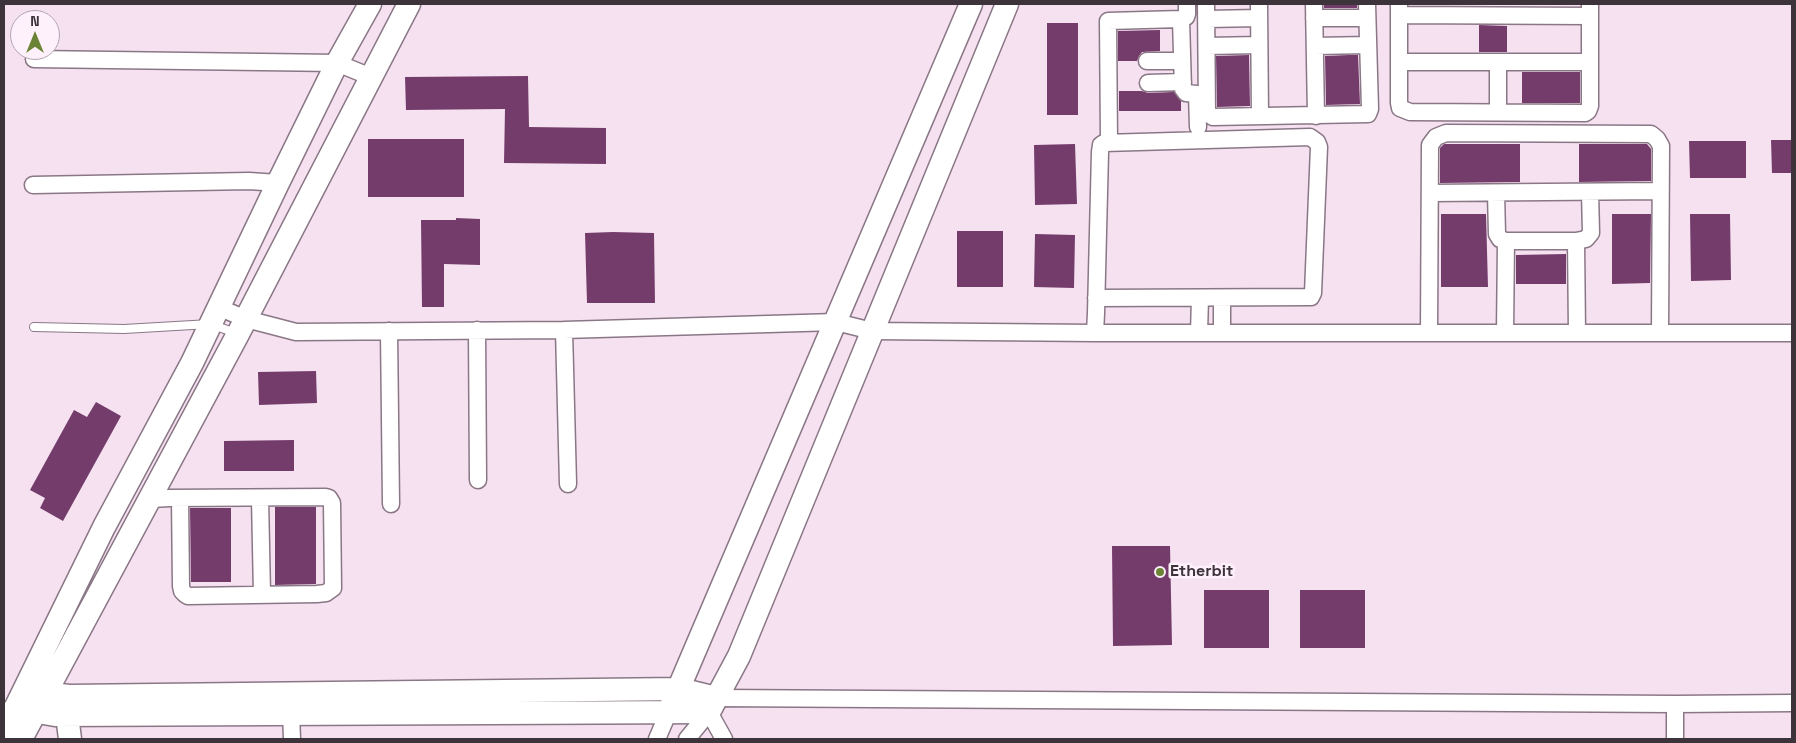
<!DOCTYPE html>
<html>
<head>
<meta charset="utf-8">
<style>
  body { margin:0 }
  #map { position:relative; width:1796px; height:743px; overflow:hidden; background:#f6e1f1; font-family:"Space Grotesk",sans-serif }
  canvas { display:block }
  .frame { position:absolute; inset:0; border:5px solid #3c343a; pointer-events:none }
  .north { position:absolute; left:10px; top:10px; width:50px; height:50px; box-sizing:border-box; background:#fef1fb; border:1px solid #b0a5ae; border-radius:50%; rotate:0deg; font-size:14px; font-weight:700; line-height:20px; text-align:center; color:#3c343a }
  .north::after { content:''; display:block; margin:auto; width:18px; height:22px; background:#6b8335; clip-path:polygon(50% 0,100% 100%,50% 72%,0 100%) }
</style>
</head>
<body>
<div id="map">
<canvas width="1796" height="743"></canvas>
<div class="frame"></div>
<div class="north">N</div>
</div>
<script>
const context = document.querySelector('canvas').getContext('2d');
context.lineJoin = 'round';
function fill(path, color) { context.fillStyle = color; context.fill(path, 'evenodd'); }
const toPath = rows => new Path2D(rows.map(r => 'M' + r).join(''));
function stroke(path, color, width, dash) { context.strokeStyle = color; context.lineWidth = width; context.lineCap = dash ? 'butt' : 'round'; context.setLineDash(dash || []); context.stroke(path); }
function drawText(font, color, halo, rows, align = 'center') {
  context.font = font + ' "Space Grotesk",sans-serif'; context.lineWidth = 5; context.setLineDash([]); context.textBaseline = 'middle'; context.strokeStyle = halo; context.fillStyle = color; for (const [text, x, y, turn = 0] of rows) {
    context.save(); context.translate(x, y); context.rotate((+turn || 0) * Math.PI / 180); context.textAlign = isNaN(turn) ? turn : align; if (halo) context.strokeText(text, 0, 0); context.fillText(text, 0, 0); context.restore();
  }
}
fill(toPath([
  [1324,4,1357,4,1357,8,1324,8],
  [1047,23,1078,23,1078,115,1047,115],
  [1479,25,1507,26,1507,52,1479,52],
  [1160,30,1160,51,1142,52,1139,56,1137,61,1118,61,1118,31],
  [1249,55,1250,106,1217,107,1216,56],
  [1349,55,1358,55,1360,104,1326,105,1325,56],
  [1522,72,1580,72,1580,103,1522,103],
  [528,76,529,127,606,128,606,164,504,163,505,109,406,110,405,77],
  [1119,91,1142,91,1148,93,1174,92,1181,101,1181,111,1119,111],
  [368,139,464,139,464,197,368,197],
  [1771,140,1792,140,1792,173,1772,173],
  [1689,141,1746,141,1746,178,1690,178],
  [1075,144,1077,204,1035,205,1034,145],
  [1444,144,1520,144,1520,182,1440,183,1440,148],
  [1579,144,1647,144,1651,149,1651,181,1579,182],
  [1441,214,1486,214,1488,287,1441,287],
  [1612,214,1651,214,1650,283,1612,284],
  [1690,214,1730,214,1731,280,1691,281],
  [456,218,480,219,480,265,444,264,444,307,422,307,421,220,456,220],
  [957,231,1003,231,1003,287,957,287],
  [613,232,654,233,655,303,587,303,585,233],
  [1035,234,1075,235,1074,288,1034,287],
  [1566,254,1566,284,1516,284,1516,255],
  [316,371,317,403,259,405,258,372],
  [96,402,121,416,63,521,40,508,45,498,30,490,74,410,87,417],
  [294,440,294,471,224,471,224,441],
  [275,507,316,507,316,584,275,585],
  [190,508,231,508,231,582,191,582],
  [1112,546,1170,546,1172,645,1113,646],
  [1204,590,1269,590,1269,648,1204,648],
  [1300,590,1365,590,1365,648,1300,648]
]), '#743c6b');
const lane = toPath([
  [34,327,124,329,210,324,236,333]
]);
const street = toPath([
  [1206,4,1207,113,1213,117,1368,114,1370,109,1367,4],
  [1259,4,1260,116],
  [1314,4,1316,116],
  [1399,4,1399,103,1400,108,1410,112,1585,113,1588,111,1590,106,1590,4],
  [1399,15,1590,16],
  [1314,18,1367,18],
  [1181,19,1183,89,1186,93,1197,94,1198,127],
  [1207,19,1259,18],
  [1207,46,1259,45],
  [1315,46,1368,45],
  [34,59,337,63,371,77],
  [1147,61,1182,61],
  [1399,62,1590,62],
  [1498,62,1498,112],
  [1148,83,1183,82],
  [1109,141,1108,21,1181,19,1186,17,1187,14,1187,4],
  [33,185,249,181,278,183],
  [1430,193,1660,191],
  [1496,193,1497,234,1500,239,1506,241,1576,241,1586,239,1591,233,1590,192],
  [1576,241,1577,333],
  [1222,298,1222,333],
  [218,307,246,319,296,332,564,330,836,322,872,331,1095,333,1792,333],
  [477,330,478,480],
  [564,330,568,484],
  [389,331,391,504],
  [1095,333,1096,313,1100,152,1101,145,1104,143,1310,137,1317,142,1319,147,1313,293,1311,297,1096,298],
  [1199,333,1200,298],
  [1429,333,1430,145,1436,137,1446,133,1651,134,1657,139,1661,146,1660,333],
  [1505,333,1506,241],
  [260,498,262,595],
  [150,499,170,498,326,497,329,498,332,503,333,588,326,593,317,594,188,596,185,594,182,591,181,586,180,498],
  [716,698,1675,704,1792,703],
  [291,713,292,739],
  [657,739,669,711],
  [687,739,709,712,724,739],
  [1675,739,1675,704]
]);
const secondary = toPath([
  [33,692,69,696,679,689,716,698],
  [15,708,55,715,709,712,739,656,1007,4],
  [669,711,971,4],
  [67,715,70,739],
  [4,731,104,527,192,363,278,183,337,63,370,4],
  [21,739,238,334,409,4]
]);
stroke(lane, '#8a7786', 10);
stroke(street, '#8a7786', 19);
stroke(secondary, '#8a7786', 25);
stroke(lane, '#fff', 8);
stroke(street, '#fff', 16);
stroke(secondary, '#fff', 22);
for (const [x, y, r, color] of [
  [1160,572,5,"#6b8335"]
]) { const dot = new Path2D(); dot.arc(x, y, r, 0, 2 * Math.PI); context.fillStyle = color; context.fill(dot); stroke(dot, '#fef1fb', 2); }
drawText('bold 16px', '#3c343a', '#fef1fb', [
  ["Etherbit",1170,572]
], 'left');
</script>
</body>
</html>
